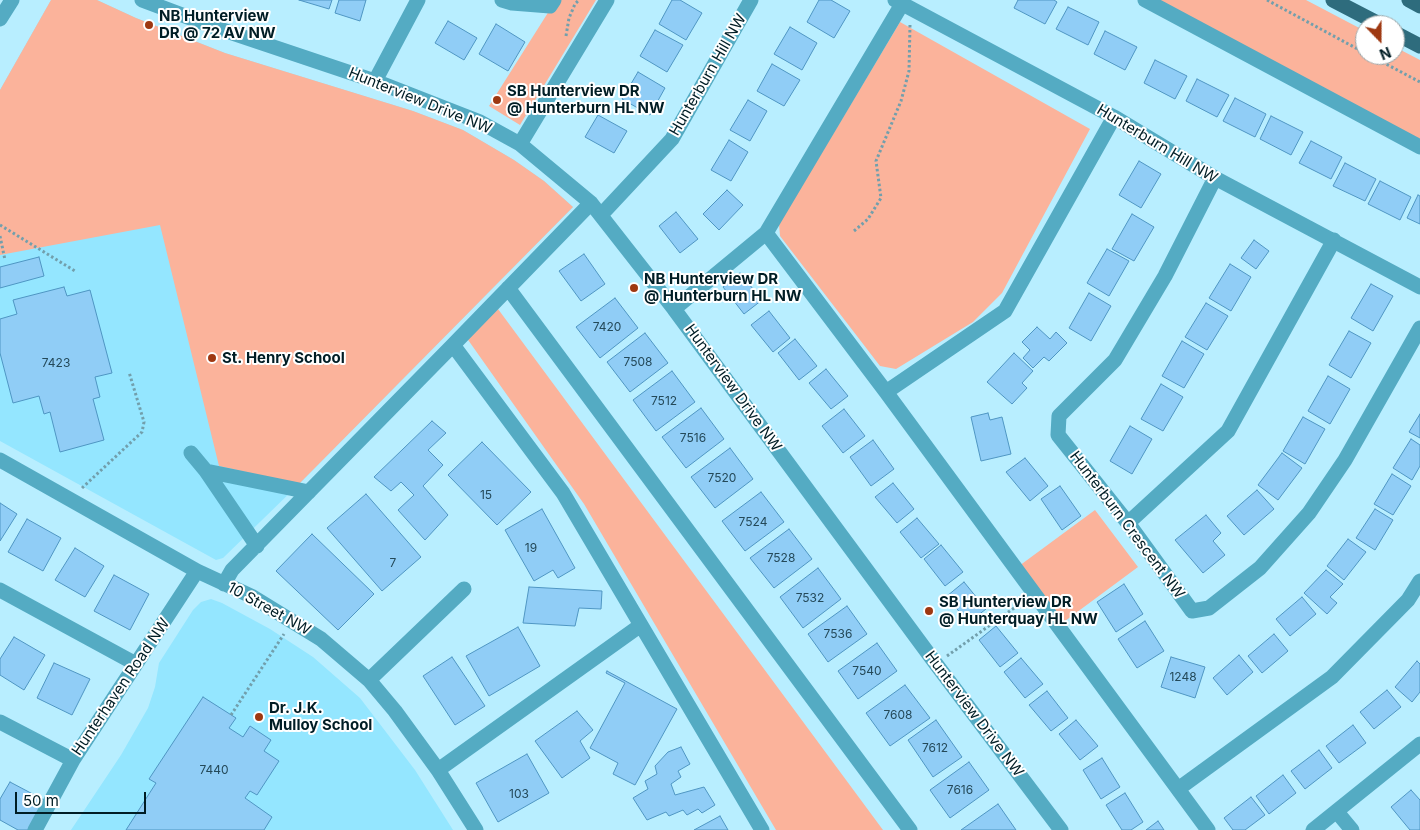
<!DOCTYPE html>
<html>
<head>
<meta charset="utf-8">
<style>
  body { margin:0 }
  #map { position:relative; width:1420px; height:830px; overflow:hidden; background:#b8eeff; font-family:Inter,sans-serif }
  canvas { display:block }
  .north { position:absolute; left:1355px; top:15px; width:50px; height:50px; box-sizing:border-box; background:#fff; border:1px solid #99a5a8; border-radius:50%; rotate:158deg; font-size:14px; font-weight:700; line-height:20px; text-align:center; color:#001d25 }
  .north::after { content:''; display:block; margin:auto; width:18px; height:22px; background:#9e3811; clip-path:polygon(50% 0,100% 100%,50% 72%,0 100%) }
  .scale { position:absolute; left:15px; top:792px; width:131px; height:22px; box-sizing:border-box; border:2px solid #001d25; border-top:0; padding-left:6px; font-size:15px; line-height:18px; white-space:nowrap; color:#001d25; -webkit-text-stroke:4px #fff; paint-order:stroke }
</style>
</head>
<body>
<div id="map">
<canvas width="1420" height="830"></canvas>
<div class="north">N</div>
<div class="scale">50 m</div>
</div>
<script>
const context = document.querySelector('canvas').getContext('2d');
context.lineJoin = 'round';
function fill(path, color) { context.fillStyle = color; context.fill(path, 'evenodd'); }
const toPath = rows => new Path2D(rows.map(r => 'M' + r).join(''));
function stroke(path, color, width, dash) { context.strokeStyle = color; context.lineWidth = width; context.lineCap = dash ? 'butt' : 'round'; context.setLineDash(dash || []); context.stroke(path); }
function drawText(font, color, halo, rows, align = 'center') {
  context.font = font + ' Inter,sans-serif'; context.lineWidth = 4; context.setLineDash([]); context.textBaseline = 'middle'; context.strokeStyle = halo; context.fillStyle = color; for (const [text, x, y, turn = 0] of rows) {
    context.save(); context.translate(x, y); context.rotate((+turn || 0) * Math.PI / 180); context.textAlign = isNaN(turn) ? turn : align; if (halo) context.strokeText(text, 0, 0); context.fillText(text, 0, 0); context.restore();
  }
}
fill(toPath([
  [51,0,97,0,136,18,225,53,413,111,463,130,514,160,544,181,573,207,299,484,223,558,216,560,0,441,0,90],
  [211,599,222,603,270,629,313,657,360,698,415,770,453,830,71,830,121,755,148,708,155,687,159,663,193,610,201,602]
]), '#94e6ff');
fill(toPath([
  [51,0,97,0,136,18,225,53,413,111,463,130,514,160,544,181,573,207,299,484,219,466,160,225,0,255,0,90],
  [556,0,596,0,520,125,489,106],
  [1154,0,1306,0,1365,31,1365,55,1395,55,1395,47,1420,60,1420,144],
  [900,22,1090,129,1002,293,973,322,896,369,880,366,780,236,779,224],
  [498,309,883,830,776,830,584,504,466,337],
  [1095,510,1138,567,1061,624,1019,566]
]), '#fbb39b');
const building = toPath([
  [299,0,332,0,329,9,299,0],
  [339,0,366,0,360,21,335,13,339,0],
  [672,0,680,0,702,13,686,40,659,24,672,0],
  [819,0,831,0,850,11,834,38,807,22,819,0],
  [1018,0,1054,0,1057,2,1045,24,1014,8,1018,0],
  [1068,7,1099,22,1088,45,1056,29,1068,7],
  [448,21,477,38,464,60,435,43,448,21],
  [496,24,525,42,508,71,479,54,496,24],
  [790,27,817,43,802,70,774,54,790,27],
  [655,30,683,45,667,72,640,56,655,30],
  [1105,31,1137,47,1125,70,1094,54,1105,31],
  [1155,60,1187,76,1175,99,1144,83,1155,60],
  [772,64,800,80,784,106,757,91,772,64],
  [638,72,665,88,650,115,622,99,638,72],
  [1197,79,1229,95,1217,117,1186,101,1197,79],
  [1235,98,1266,114,1255,137,1223,121,1235,98],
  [748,100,767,111,750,141,730,130,748,100],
  [598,115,627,131,614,153,585,137,598,115],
  [1271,116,1303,132,1291,155,1260,139,1271,116],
  [729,140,748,152,731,181,711,170,729,140],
  [1311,141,1342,157,1331,179,1299,163,1311,141],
  [1139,161,1161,174,1141,208,1119,195,1139,161],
  [1345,163,1376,179,1365,201,1333,186,1345,163],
  [1380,181,1411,197,1400,220,1368,204,1380,181],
  [727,190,743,205,719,230,703,214,727,190],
  [1418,195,1420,196,1420,224,1407,218,1418,195],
  [676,212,698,239,680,253,659,226,676,212],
  [1132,214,1154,227,1134,261,1112,249,1132,214],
  [1254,240,1269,251,1256,269,1241,258,1254,240],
  [1107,249,1129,261,1109,296,1087,283,1107,249],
  [584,254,605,284,581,301,559,271,584,254],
  [39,257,44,276,0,288,0,267,39,257],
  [1230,264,1251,277,1231,311,1209,298,1230,264],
  [740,273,762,300,744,314,723,287,740,273],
  [1371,284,1393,296,1373,331,1351,318,1371,284],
  [64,287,67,296,90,290,112,373,95,377,100,397,93,399,104,440,60,452,50,412,44,414,39,396,13,403,0,353,0,319,17,314,13,300,64,287],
  [1089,293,1111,306,1091,341,1069,328,1089,293],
  [615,298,638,328,600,358,576,327,615,298],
  [1206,303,1228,316,1207,350,1185,337,1206,303],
  [769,311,790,338,773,352,751,325,769,311],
  [1037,327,1050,339,1056,332,1067,343,1049,361,1044,357,1033,368,1023,358,1030,350,1022,342,1037,327],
  [1349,331,1371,343,1351,378,1329,365,1349,331],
  [645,333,668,363,630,392,607,362,645,333],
  [795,339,817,366,799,380,778,353,795,339],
  [1182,341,1204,354,1184,388,1162,376,1182,341],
  [1014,353,1033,371,1022,383,1027,388,1012,404,987,382,1014,353],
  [826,369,848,396,831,409,809,383,826,369],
  [672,371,695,402,656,431,633,400,672,371],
  [1328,376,1350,389,1330,424,1308,411,1328,376],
  [1161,384,1183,397,1163,431,1141,419,1161,384],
  [701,408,724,439,686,468,662,437,701,408],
  [844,409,865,436,843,453,822,426,844,409],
  [988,413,990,420,1002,417,1011,454,981,461,971,417,988,413],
  [1420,414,1420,438,1409,432,1420,414],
  [1303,417,1325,429,1305,464,1283,451,1303,417],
  [432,421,446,433,428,450,443,465,423,486,448,515,425,540,398,510,414,495,401,482,391,491,374,477,432,421],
  [1130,426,1152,439,1132,474,1110,461,1130,426],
  [1411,439,1420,445,1420,466,1412,480,1393,468,1411,439],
  [873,440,894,469,871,486,850,457,873,440],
  [482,442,531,492,497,525,448,475,482,442],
  [730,448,753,479,715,508,691,477,730,448],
  [1282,453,1302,468,1278,500,1258,485,1282,453],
  [1025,458,1048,486,1030,501,1006,472,1025,458],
  [1392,474,1411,486,1393,515,1374,504,1392,474],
  [893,483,914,509,897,523,875,497,893,483],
  [1060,486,1081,516,1062,530,1041,499,1060,486],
  [1257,490,1274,509,1244,535,1227,516,1257,490],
  [761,492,784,522,745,551,722,521,761,492],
  [366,494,421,557,382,591,327,528,366,494],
  [0,503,17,514,0,541,0,503],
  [542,509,575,568,558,578,553,570,534,581,505,530,542,509],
  [1375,509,1393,520,1375,550,1356,538,1375,509],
  [1206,515,1221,533,1213,541,1225,555,1203,573,1175,540,1206,515],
  [917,518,939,544,921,558,900,532,917,518],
  [27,519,61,538,43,571,8,552,27,519],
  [789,529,812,559,774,588,750,558,789,529],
  [312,534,374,594,338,630,276,571,312,534],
  [1348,539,1366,552,1344,580,1327,566,1348,539],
  [941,545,963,572,945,586,924,559,941,545],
  [75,548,104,566,85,597,55,580,75,548],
  [818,568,841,599,803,628,780,597,818,568],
  [1326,570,1343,584,1330,597,1337,603,1327,614,1304,593,1326,570],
  [114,575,149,594,130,630,94,611,114,575],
  [964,582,986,609,968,623,947,596,964,582],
  [1124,584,1143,614,1116,632,1097,602,1124,584],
  [529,587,602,591,601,609,579,608,575,626,523,623,529,587],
  [1302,597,1316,614,1290,636,1276,619,1302,597],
  [847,606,867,634,828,662,808,634,847,606],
  [1145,621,1164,651,1137,668,1118,639,1145,621],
  [996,626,1018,653,1000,667,979,640,996,626],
  [518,627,540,666,489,696,466,656,518,627],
  [1274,634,1288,651,1262,673,1248,656,1274,634],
  [14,637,45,655,24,690,0,675,0,659,14,637],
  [877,643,897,671,858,699,838,671,877,643],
  [1239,655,1253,672,1227,695,1213,678,1239,655],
  [452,657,485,706,455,725,423,676,452,657],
  [1171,657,1205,667,1195,698,1161,687,1171,657],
  [1021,658,1043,684,1025,698,1004,672,1021,658],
  [1417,661,1420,664,1420,692,1412,702,1395,687,1417,661],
  [54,663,90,679,72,715,37,698,54,663],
  [607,671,677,709,635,785,613,774,618,763,590,748,625,683,606,673,607,671],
  [905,685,930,718,890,746,866,713,905,685],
  [1387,690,1401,707,1374,729,1360,712,1387,690],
  [1047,691,1068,718,1051,731,1029,705,1047,691],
  [203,697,236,718,229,728,243,737,250,726,271,740,264,751,279,761,257,795,250,791,245,798,272,817,264,830,126,830,156,783,149,779,203,697],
  [577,711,593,730,580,741,590,758,562,778,535,741,577,711],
  [936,720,962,757,933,777,908,740,936,720],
  [1076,720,1098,746,1080,760,1059,734,1076,720],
  [1353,725,1366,743,1339,763,1326,746,1353,725],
  [681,747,690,764,678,771,681,777,671,784,675,795,704,787,715,805,702,813,698,809,687,815,683,810,669,816,666,812,647,820,633,798,648,789,645,781,657,774,655,766,668,752,681,747],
  [1319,750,1332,768,1305,789,1291,771,1319,750],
  [527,754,549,793,498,822,476,783,527,754],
  [1102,758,1120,787,1101,799,1083,770,1102,758],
  [969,762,989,790,950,818,930,790,969,762],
  [1283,775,1296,793,1269,814,1256,796,1283,775],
  [10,782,46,801,28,830,18,830,0,820,0,799,10,782],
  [1411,790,1420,800,1420,830,1410,830,1391,807,1411,790],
  [1125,793,1143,822,1131,830,1122,830,1106,805,1125,793],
  [1251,797,1265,815,1245,830,1233,830,1224,818,1251,797],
  [998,804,1016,830,961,830,998,804],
  [720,816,728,830,694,830,720,816],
  [1158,821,1164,830,1146,830,1158,821]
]);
fill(building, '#90cdf6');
stroke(building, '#4f96c3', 1);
stroke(toPath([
  [1267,0,1365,53],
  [566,36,569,18,575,4,579,0],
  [1369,55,1420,82],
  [0,225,75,271],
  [854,231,868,219,881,198,876,161,901,101,909,71,910,25],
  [0,236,5,260],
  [82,488,142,432,144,422,129,372],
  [947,656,1021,603],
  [231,715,284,634]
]), '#729fac', 3, [2.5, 2.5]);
stroke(toPath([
  [142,0,217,28,375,81,480,122,520,144,591,203,674,309,936,664,1061,830],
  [502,0,512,3,550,6,554,0],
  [895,0,1114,117,1215,178,1420,287],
  [1145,0,1420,147],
  [0,19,12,0],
  [375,81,418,0],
  [520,144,607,0],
  [1215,178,1165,276,1115,360,1059,416,1058,435,1128,523,1192,611,1209,608,1260,568,1309,513,1345,460,1420,328],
  [601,215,672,139,751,0],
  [766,233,886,392,1208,830],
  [508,288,910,830],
  [674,309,766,233,902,4],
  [453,345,591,203],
  [886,392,1005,311,1114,117],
  [191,453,206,471,257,546],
  [0,460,197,571,251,596,321,639,369,680,395,711,438,770,476,830],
  [206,471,309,492],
  [1128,523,1228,431,1334,240],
  [224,584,232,570,453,345,563,493,762,830],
  [0,590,136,664],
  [369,680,464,589],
  [0,722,73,760,197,571],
  [438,770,641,625],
  [1178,789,1332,677,1408,600,1420,581],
  [1337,812,1352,830],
  [35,830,73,760],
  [1313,830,1420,744]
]), '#54abc3', 15);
stroke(toPath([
  [1333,0,1381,25],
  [1409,0,1420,6],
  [1395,33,1420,46]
]), '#2e6c7d', 15);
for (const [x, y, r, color] of [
  [149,25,5,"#9e3811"],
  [497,100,5,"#9e3811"],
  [634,288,5,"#9e3811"],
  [212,358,5,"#9e3811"],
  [929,611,5,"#9e3811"],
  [259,717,5,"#9e3811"]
]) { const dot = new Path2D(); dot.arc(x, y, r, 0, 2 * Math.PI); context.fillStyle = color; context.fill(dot); stroke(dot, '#fff', 2); }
drawText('12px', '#244959', null, [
  ["7420",607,327],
  ["7508",638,362],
  ["7423",56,363],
  ["7512",664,401],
  ["7516",693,438],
  ["7520",722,478],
  ["15",486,495],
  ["7524",753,522],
  ["19",531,548],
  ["7528",781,558],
  ["7",393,563],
  ["7532",810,598],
  ["7536",838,634],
  ["7540",867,671],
  ["1248",1183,677],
  ["7608",898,715],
  ["7612",935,748],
  ["7440",214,770],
  ["7616",960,790],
  ["103",519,794]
]);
drawText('bold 15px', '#001d25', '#fff', [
  ["NB Hunterview",159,16],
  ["DR @ 72 AV NW",159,33],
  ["SB Hunterview DR",507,91],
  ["@ Hunterburn HL NW",507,108],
  ["NB Hunterview DR",644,279],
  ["@ Hunterburn HL NW",644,296],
  ["St. Henry School",222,358],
  ["SB Hunterview DR",939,602],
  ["@ Hunterquay HL NW",939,619],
  ["Dr. J.K.",269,708],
  ["Mulloy School",269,725]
], 'left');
drawText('15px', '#001d25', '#fff', [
  ["Hunterburn Hill NW",708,75,-60],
  ["Hunterview Drive NW",420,101,22],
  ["Hunterburn Hill NW",1157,144,31],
  ["Hunterview Drive NW",733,388,54],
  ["Hunterburn Crescent NW",1127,525,53],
  ["10 Street NW",269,609,29],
  ["Hunterhaven Road NW",121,687,-56],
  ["Hunterview Drive NW",974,714,53]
]);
</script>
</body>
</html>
